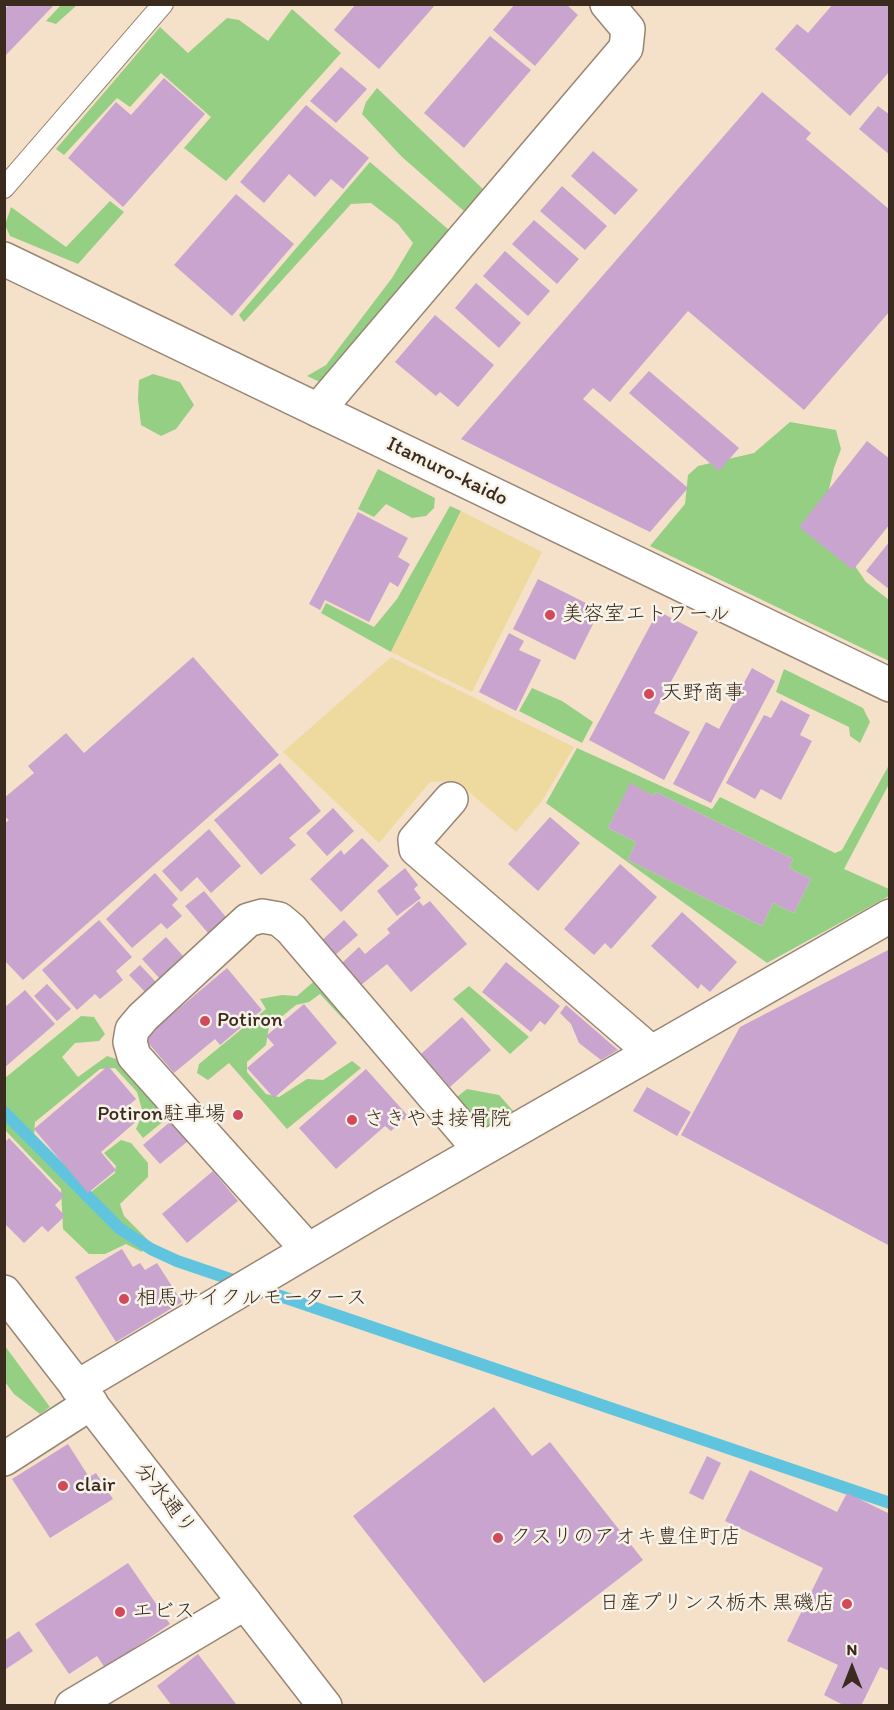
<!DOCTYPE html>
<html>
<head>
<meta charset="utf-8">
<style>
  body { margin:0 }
  #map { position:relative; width:894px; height:1710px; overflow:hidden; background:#f5e1c9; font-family:Itim,sans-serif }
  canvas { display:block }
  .frame { position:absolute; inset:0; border:6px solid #3b2a1e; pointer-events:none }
  .north { position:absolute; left:822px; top:1638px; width:60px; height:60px; -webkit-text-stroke:4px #f7f3e8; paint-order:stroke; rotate:0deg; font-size:16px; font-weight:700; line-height:24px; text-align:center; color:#3b2a1e }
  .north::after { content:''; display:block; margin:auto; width:21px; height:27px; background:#3b2a1e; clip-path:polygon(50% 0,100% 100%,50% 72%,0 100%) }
</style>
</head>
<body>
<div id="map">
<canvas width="894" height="1710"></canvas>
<div class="frame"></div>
<div class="north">N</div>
</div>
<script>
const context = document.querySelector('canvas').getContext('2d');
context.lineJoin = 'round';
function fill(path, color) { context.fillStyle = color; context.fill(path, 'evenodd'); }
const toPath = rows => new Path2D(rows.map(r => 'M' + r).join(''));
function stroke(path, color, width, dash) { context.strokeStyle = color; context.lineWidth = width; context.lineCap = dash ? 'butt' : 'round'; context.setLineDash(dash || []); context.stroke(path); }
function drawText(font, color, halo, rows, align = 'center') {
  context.font = font + ' Itim,"Klee One",sans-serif'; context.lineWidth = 5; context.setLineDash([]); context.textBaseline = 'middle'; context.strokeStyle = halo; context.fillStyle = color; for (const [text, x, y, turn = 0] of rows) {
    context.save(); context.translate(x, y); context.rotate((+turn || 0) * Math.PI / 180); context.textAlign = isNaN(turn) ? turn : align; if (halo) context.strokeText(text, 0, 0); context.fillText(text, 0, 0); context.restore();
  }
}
fill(toPath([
  [61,5,77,5,56,24,46,21],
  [292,9,341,53,226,181,184,148,211,117,161,73,130,107,117,98,64,155,56,149,160,27,188,53,227,18,239,20,268,41],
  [377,88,484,190,465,212,402,157,362,114,366,102],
  [370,162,449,230,322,383,307,376,326,365,392,278,413,243,398,224,371,203,351,204,244,322,239,315],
  [110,201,124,212,78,264,10,236,5,225,11,207,66,247],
  [153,374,180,382,194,405,176,429,161,436,141,425,138,399,139,380],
  [790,422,836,430,841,449,834,468,822,518,866,582,889,600,889,661,650,546,685,504,688,475,698,466,754,453],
  [378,469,435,498,434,508,426,516,412,518,386,504,374,517,358,509],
  [450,506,461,511,391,652,321,613,326,603,374,627,397,599],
  [784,669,863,708,870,722,860,743,850,736,849,727,776,692],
  [532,688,562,701,593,722,582,743,519,711],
  [577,748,712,809,720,797,835,853,842,850,889,765,889,784,844,869,889,889,889,896,767,963,546,803],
  [630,784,654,796,656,792,793,859,789,868,811,879,794,913,773,903,762,926,628,860,636,842,608,828],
  [318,978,349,1017,343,1019,320,994,309,1002,296,1005,269,1027,266,1045,247,1062,247,1072,266,1094,279,1097,307,1079,323,1080,352,1061,361,1068,287,1129,229,1063,208,1080,197,1073,199,1064,266,1009,260,999,282,995,297,996],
  [469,986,529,1037,510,1054,453,999],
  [81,1016,94,1017,105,1034,99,1041,75,1043,62,1057,78,1077,107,1056,119,1060,171,1115,143,1138,136,1129,143,1113,137,1092,115,1068,100,1069,35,1122,34,1137,83,1191,91,1192,115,1173,116,1166,104,1153,121,1140,131,1143,148,1163,148,1177,120,1204,124,1216,148,1240,142,1252,126,1244,105,1254,89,1254,63,1229,61,1189,5,1130,5,1078],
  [467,1089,499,1095,516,1114,482,1132,453,1100],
  [5,1346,50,1407,40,1414,14,1394,5,1382]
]), '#94cf84');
fill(toPath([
  [461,511,542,552,472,692,391,652],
  [391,657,574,747,542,801,516,832,456,781,430,782,379,843,283,752]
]), '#eeda9e');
stroke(toPath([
  [4,1112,119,1228,151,1249,177,1261,890,1503]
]), '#61c4df', 12);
fill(toPath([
  [10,4,55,4,4,57,4,10],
  [356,4,436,4,379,69,334,30],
  [515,4,566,4,578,15,535,66,493,30],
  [833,4,890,4,890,71,850,116,775,49,797,24,808,33],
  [490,36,531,70,464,148,424,113],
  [341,67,367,89,336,123,310,101],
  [164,78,205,114,123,207,68,158,116,102,131,115],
  [762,92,811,133,806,139,890,210,890,311,804,410,688,311,610,402,593,388,583,399,688,488,650,532,461,439],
  [306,105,369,158,343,189,331,179,315,197,289,174,264,203,240,182],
  [878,106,890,115,890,155,859,129],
  [593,151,638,190,615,215,571,176],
  [562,186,607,226,585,250,540,211],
  [236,194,294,244,232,316,174,265],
  [534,220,579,259,557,284,512,244],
  [505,251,550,291,528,316,483,276],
  [476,283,521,323,499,348,455,308],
  [435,315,494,365,458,407,440,392,436,396,395,362],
  [649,371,739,448,719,471,629,393],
  [867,441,890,459,890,524,853,570,799,527],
  [358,512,408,538,398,557,410,564,398,587,390,582,369,622,325,600,320,610,309,604],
  [890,541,890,590,866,571],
  [538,579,600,610,575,660,513,629],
  [658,611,698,632,654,713,690,732,664,780,589,740],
  [509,633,524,641,519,650,541,660,516,711,479,692],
  [193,657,279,755,23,980,4,960,4,824,9,820,4,816,4,798,34,773,28,766,66,733,84,753],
  [752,668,775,681,711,803,673,784,706,722,719,729],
  [781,700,810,715,800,735,812,741,781,800,761,789,755,799,726,783,764,715,771,718],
  [280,763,321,811,289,838,296,845,261,875,214,820],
  [630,783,654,796,656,792,793,859,789,868,811,879,794,913,773,903,762,926,628,860,636,842,608,828],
  [333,808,354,831,327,856,306,833],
  [550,817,580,843,538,891,508,864],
  [209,829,241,866,211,893,197,877,181,892,162,871],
  [362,838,389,866,341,912,310,879,341,850,344,855],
  [620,864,657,897,611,949,605,943,594,955,564,929],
  [405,868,418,885,414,889,421,898,397,916,377,891],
  [155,873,178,899,172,905,182,916,167,929,161,923,132,948,106,919],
  [204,891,226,917,208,933,185,906],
  [419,901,423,906,430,901,467,944,411,992,387,964,361,985,342,963,359,947,365,954,390,933,387,929],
  [682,912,737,962,710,992,701,984,698,989,651,946],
  [99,920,132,957,116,971,123,980,100,999,95,994,77,1010,42,970],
  [344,920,358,935,333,957,320,942],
  [166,937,184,957,160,979,142,959],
  [890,949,890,1246,681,1135,740,1027],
  [506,962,560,1006,545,1025,540,1021,531,1032,482,992],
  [140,965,156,982,145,992,129,975],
  [227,968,262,1010,220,1045,215,1039,174,1073,144,1038],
  [47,984,71,1009,57,1021,34,996],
  [25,990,55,1024,4,1068,4,1008],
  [304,1004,337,1043,274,1098,247,1068,274,1045,266,1036],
  [566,1005,618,1050,601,1060,579,1043,571,1024,560,1013],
  [462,1017,491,1050,450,1087,421,1054],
  [108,1066,136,1099,128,1106,139,1119,101,1152,116,1170,88,1193,34,1129],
  [366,1069,408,1116,391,1131,385,1126,336,1169,299,1128],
  [647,1087,691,1112,677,1136,633,1111],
  [171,1121,188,1141,160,1164,143,1145],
  [9,1138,64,1196,55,1205,65,1216,48,1232,42,1226,24,1243,4,1223,4,1143],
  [213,1171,238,1201,187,1243,162,1214],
  [122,1249,133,1267,140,1263,145,1270,157,1263,182,1302,116,1342,75,1277],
  [494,1407,532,1456,550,1442,643,1560,484,1683,353,1516],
  [68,1444,89,1477,96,1473,113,1499,50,1538,12,1479],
  [707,1456,721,1463,703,1500,689,1493],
  [750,1470,837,1512,847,1493,890,1514,890,1671,880,1667,861,1706,845,1706,824,1695,838,1665,787,1641,823,1568,725,1521],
  [128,1563,170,1624,105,1668,97,1656,69,1674,35,1624],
  [19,1631,33,1651,6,1669,4,1641],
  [198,1654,236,1704,234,1706,172,1706,157,1686]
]), '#c8a4cf');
const lane = toPath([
  [4,188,163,4]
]);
const street = toPath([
  [318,410,626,48,628,29,607,4],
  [451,799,415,840,416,849,651,1052],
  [308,1250,134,1056,130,1042,132,1030,143,1017,248,920,262,916,279,919,291,929,480,1150],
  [77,1387,383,1206,890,916],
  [4,1459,91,1403],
  [72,1706,245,1603]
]);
const secondary = toPath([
  [4,259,890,685],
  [4,1292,325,1706]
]);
stroke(lane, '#988674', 22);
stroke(street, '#988674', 36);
stroke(secondary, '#988674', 36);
stroke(lane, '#fff', 20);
stroke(street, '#fff', 33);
stroke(secondary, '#fff', 33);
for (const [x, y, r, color] of [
  [550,615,6,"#d1495b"],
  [649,694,6,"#d1495b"],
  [205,1021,6,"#d1495b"],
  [238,1115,6,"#d1495b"],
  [352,1120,6,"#d1495b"],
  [124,1299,6,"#d1495b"],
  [63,1486,6,"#d1495b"],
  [498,1538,6,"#d1495b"],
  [847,1604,6,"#d1495b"],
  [120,1612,6,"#d1495b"]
]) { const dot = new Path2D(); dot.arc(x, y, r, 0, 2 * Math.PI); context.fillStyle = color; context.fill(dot); stroke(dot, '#f7f3e8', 2); }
drawText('21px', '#3b2a1e', '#f7f3e8', [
  ["Itamuro-kaido",447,472,26],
  ["分水通り",165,1499,52]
]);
drawText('21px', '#3b2a1e', '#f7f3e8', [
  ["美容室エトワール",562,615],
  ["天野商事",661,694],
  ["Potiron",217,1021],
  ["Potiron駐車場",226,1115,"right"],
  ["さきやま接骨院",364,1120],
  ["相馬サイクルモータース",136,1299],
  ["clair",75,1486],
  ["クスリのアオキ豊住町店",510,1538],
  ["日産プリンス栃木 黒磯店",835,1604,"right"],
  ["エビス",132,1612]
], 'left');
</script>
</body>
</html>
